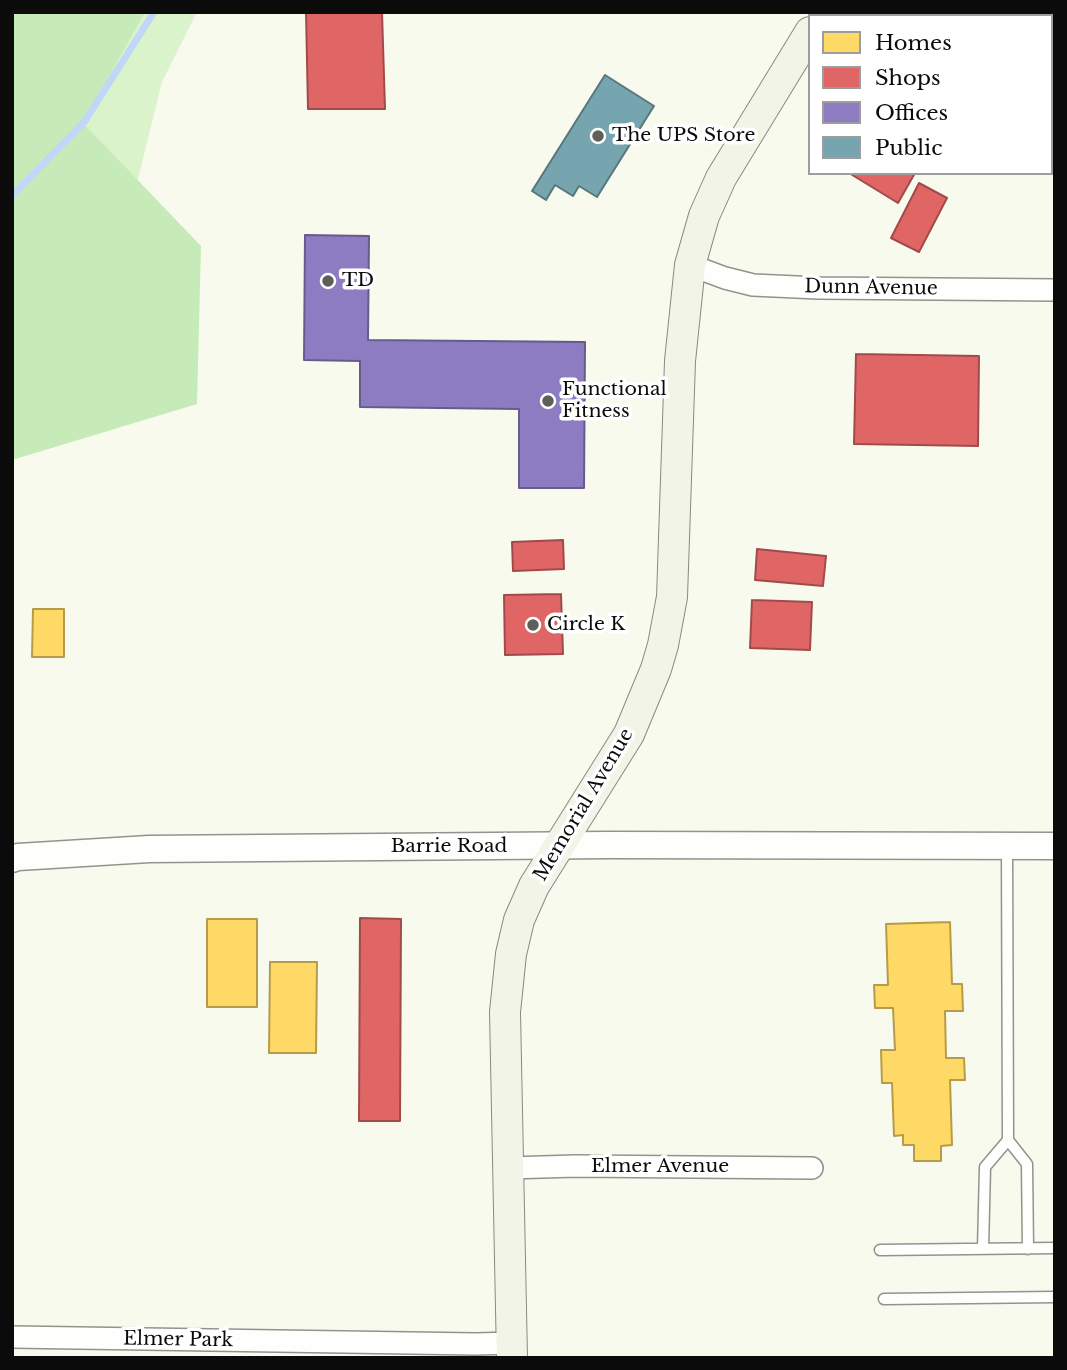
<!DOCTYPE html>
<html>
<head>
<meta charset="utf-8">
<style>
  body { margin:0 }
  #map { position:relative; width:1067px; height:1370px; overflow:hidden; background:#f9faee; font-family:"Libre Baskerville",serif }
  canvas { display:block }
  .frame { position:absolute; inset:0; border:14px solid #0b0b0b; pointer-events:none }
  .legend { position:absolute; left:808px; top:14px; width:245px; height:161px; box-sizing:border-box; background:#fff; border:2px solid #9d9d9d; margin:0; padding:9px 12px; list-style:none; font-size:21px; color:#0b0b0b }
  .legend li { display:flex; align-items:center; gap:14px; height:35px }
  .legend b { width:35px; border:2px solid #9d9d9d }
</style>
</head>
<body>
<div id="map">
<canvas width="1067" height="1370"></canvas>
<div class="frame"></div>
<ul class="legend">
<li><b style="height:19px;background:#ffd966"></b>Homes</li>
<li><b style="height:19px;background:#e06666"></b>Shops</li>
<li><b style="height:19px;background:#8e7cc3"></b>Offices</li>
<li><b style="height:19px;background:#76a5af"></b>Public</li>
</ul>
</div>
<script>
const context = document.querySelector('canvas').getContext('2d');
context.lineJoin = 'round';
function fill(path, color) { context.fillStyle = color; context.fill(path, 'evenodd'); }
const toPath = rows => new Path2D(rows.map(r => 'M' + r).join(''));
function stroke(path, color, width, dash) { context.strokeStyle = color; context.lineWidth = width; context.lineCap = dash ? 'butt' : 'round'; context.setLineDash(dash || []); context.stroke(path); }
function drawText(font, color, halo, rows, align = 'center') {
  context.font = font + ' "Libre Baskerville",serif'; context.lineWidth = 7; context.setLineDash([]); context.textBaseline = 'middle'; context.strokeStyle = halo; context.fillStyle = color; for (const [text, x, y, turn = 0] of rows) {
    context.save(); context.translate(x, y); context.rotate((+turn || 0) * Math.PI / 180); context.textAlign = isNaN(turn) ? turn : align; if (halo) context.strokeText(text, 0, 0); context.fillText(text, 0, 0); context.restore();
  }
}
fill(toPath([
  [12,12,197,12,162,82,105,312]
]), '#daf3cb');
fill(toPath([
  [12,12,145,12,83,123,201,246,197,404,12,460]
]), '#c6ebb9');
const homes = toPath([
  [33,609,64,609,64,657,32,657,33,609],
  [207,919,257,919,257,1007,207,1007,207,919],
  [950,922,952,984,962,984,963,1011,945,1011,946,1058,964,1058,965,1080,950,1080,952,1145,941,1146,941,1161,914,1161,914,1145,903,1145,903,1135,894,1136,892,1083,882,1083,881,1050,895,1050,893,1008,875,1008,874,985,888,985,886,924,950,922],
  [270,962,317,962,316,1053,269,1053,270,962]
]);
fill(homes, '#ffd966');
stroke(homes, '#b69b4b', 2);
const shops = toPath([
  [306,12,382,12,385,109,308,109,306,12],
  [970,12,1049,12,1046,16,968,16,970,12],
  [849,173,915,173,898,203,849,173],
  [919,183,947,198,919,252,891,238,919,183],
  [856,354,979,356,978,446,854,444,856,354],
  [563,540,564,569,513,571,512,542,563,540],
  [757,549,826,556,823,586,755,580,757,549],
  [561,594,563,654,505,655,504,595,561,594],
  [752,600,812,602,810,650,750,648,752,600],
  [360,918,401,919,400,1121,359,1121,360,918]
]);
fill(shops, '#e06666');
stroke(shops, '#a04b4b', 2);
const offices = toPath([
  [305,235,369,236,368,340,585,342,584,488,519,488,519,409,360,407,360,361,304,360,305,235]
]);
fill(offices, '#8e7cc3');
stroke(offices, '#675a8c', 2);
const public = toPath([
  [605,75,654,106,597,197,579,186,573,196,555,185,546,200,532,191,605,75]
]);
fill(public, '#76a5af');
stroke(public, '#56777e', 2);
stroke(toPath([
  [12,196,85,121,154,12]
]), '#c0d7f8', 7);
const service = toPath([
  [1007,846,1008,1140,1027,1164,1028,1249],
  [983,1249,985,1167,1008,1140],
  [880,1250,1055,1248],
  [884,1299,1055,1297]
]);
const minor = toPath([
  [690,265,725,278,753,285,818,288,1055,290],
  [509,1168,575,1166,812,1168],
  [12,1337,476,1344,513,1343]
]);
const tertiary = toPath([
  [12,859,18,857,149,849,608,845,1055,846]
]);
const secondary = toPath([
  [512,1358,505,1012,511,954,519,920,534,886,629,734,656,669,663,645,672,597,680,361,690,265,704,216,721,178,810,32]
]);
stroke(service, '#92938d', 13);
stroke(minor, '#92938d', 24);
stroke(tertiary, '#92938d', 29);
stroke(secondary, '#898984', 32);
stroke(service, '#fefefc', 10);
stroke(minor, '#fefefc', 21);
stroke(tertiary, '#fefefc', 26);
stroke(secondary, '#f3f4e8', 30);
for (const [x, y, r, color] of [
  [598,136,7,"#5e5f5a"],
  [328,281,7,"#5e5f5a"],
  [548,401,7,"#5e5f5a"],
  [533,625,7,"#5e5f5a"]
]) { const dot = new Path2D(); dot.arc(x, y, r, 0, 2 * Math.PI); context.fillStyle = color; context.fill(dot); stroke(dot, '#fff', 2.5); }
drawText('19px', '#0b0b0b', '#fff', [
  ["The UPS Store",612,136],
  ["TD",342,281],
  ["Functional",562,390],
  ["Fitness",562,412],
  ["Circle K",547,625]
], 'left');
drawText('19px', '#0b0b0b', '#fff', [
  ["Dunn Avenue",871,288,1],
  ["Memorial Avenue",584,805,-59],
  ["Barrie Road",449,847],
  ["Elmer Avenue",660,1167],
  ["Elmer Park",178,1340,1]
]);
</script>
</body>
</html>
